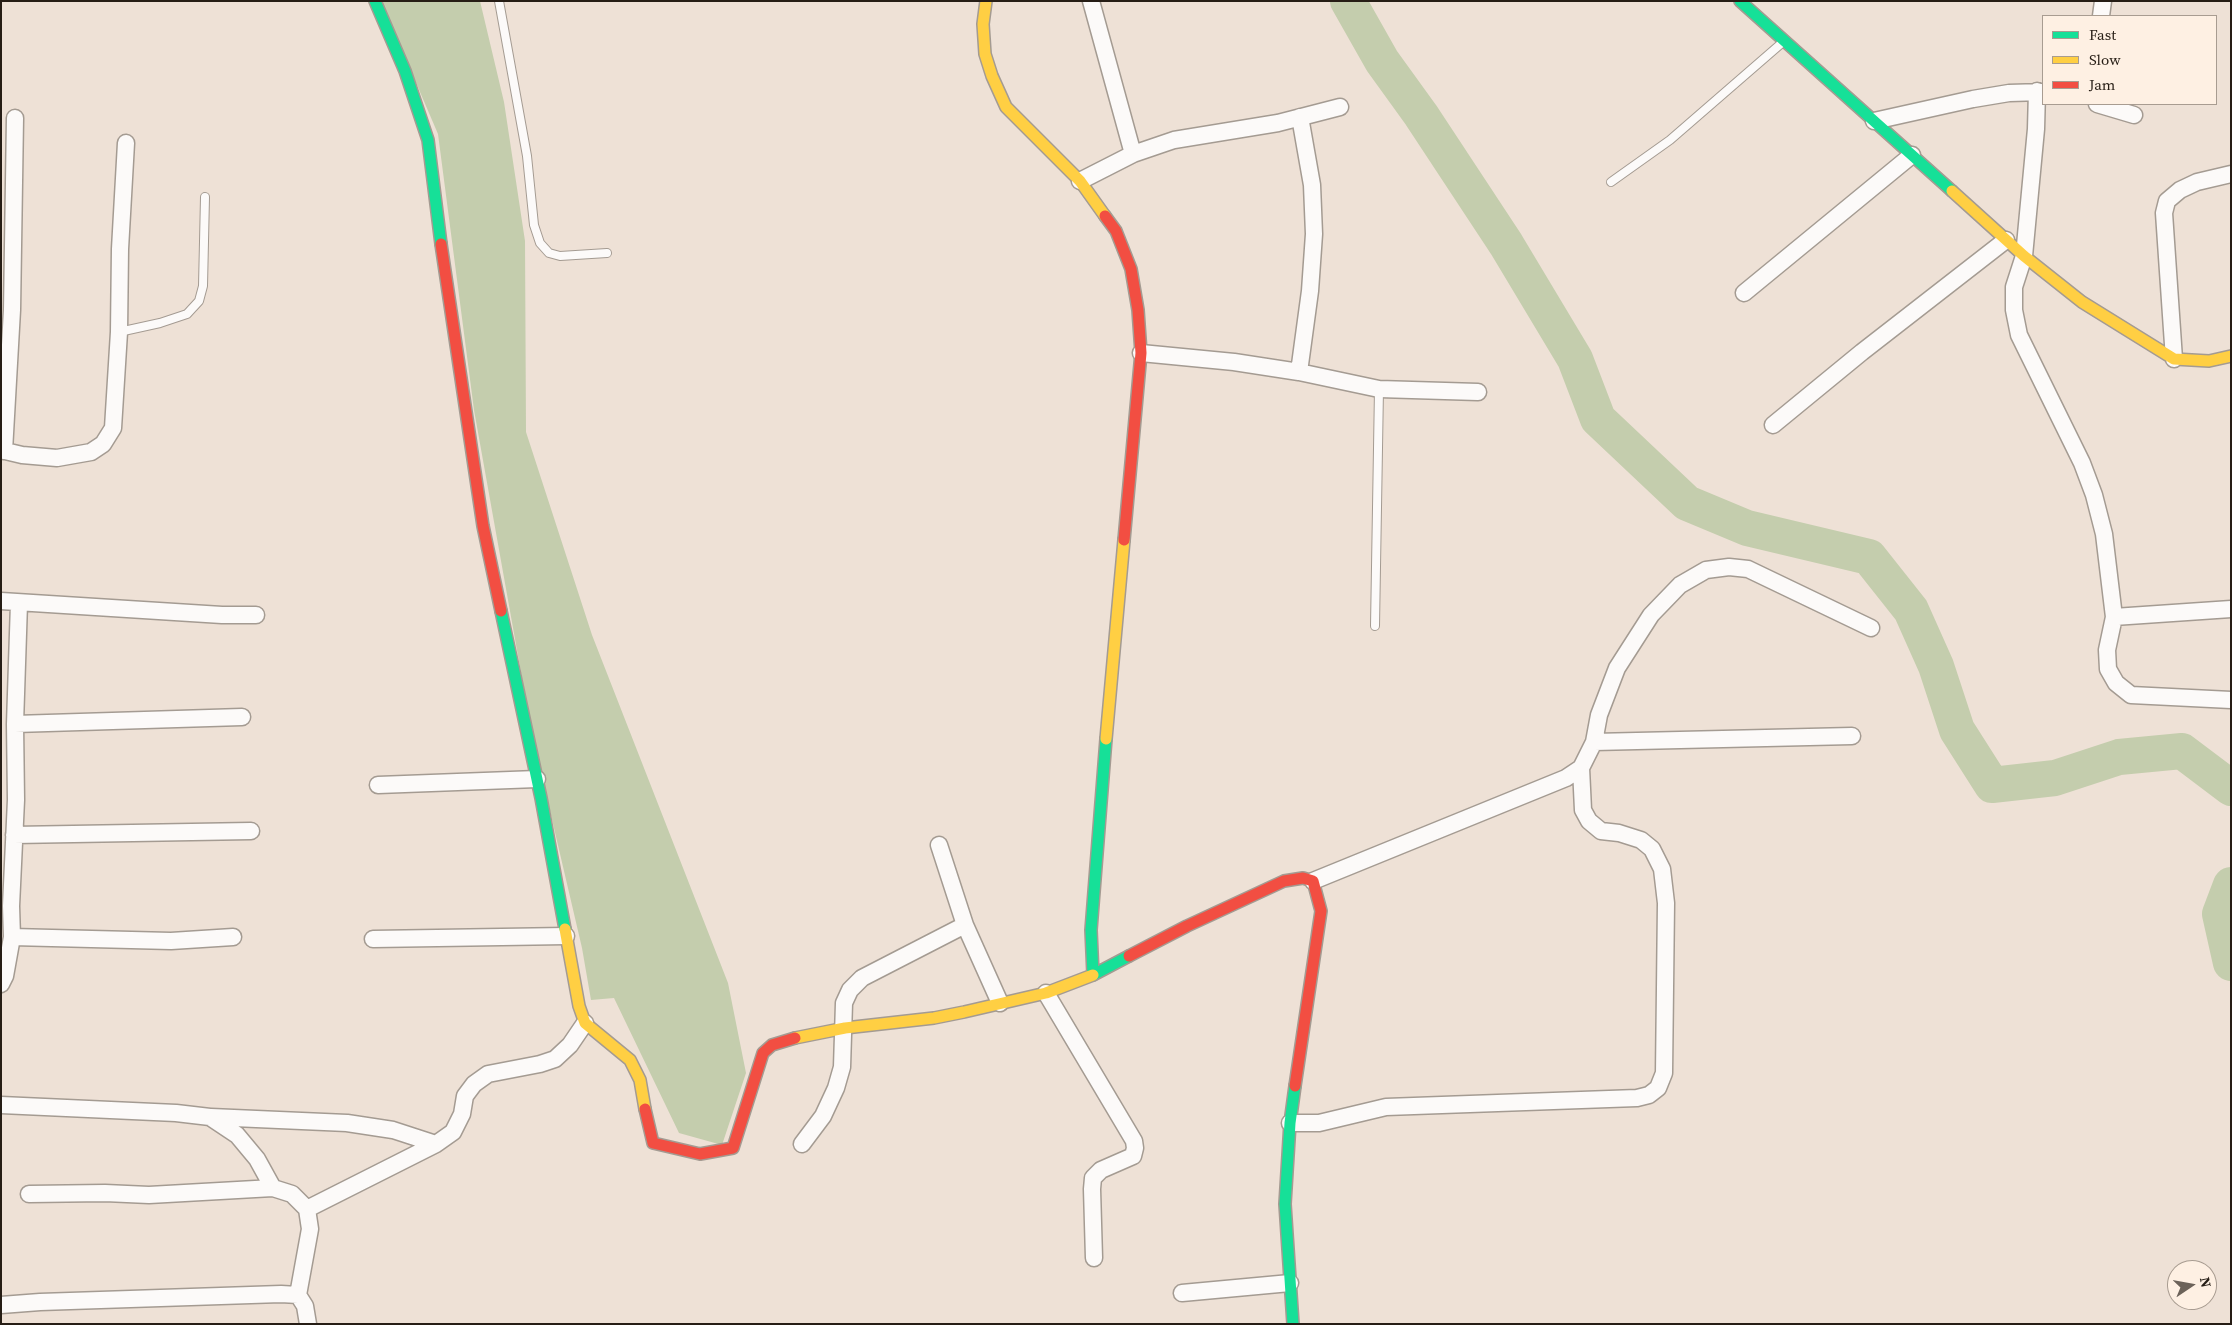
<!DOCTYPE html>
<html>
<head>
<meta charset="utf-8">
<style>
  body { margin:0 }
  #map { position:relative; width:2232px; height:1325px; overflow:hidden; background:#eee1d6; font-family:"Source Serif 4",serif }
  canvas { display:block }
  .frame { position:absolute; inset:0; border:2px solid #261d15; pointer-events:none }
  .legend { position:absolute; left:2042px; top:15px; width:175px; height:90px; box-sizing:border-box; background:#fef0e3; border:1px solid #a89c91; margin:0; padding:6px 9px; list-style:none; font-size:15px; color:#261d15 }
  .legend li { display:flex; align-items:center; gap:10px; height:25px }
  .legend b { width:25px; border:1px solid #a89c91 }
  .north { position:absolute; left:2167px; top:1260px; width:50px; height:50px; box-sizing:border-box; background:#fef0e3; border:1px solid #a89c91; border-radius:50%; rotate:78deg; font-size:14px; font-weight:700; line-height:20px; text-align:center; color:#261d15 }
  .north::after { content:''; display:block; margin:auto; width:18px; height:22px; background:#6c6259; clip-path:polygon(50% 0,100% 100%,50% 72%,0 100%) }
</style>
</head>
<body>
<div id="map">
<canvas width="2232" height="1325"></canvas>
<div class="frame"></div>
<ul class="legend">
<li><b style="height:6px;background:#16e098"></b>Fast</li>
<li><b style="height:6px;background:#ffcf43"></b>Slow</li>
<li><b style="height:6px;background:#f24e42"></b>Jam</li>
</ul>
<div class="north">N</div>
</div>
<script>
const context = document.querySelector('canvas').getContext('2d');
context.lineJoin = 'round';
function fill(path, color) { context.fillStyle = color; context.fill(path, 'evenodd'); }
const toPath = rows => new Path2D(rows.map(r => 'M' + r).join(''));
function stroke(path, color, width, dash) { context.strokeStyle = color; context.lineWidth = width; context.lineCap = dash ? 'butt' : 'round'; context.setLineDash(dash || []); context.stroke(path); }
fill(toPath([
  [381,1,480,1,504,102,525,241,526,432,592,635,728,983,746,1073,722,1145,679,1133,614,998,591,1000,582,948,532,734,474,410,438,134]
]), '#c4cdad');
stroke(toPath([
  [1348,1,1382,61,1421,115,1506,244,1575,359,1598,419,1687,503,1747,528,1869,557,1911,610,1936,666,1957,730,1992,785,2055,778,2119,757,2182,751,2231,788],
  [2231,885,2220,914,2231,963]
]), '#c4cdad', 36);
const lane = toPath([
  [499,1,527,156,534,225,540,243,549,253,560,256,607,253],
  [1611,182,1670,140,1783,42],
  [119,332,160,323,187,314,199,301,203,286,205,197],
  [1375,626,1379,389]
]);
const street = toPath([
  [1091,1,1133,154],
  [2101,16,2103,1],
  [2037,91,2036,129,2024,256,2014,287,2014,310,2019,335,2082,463,2094,495,2104,534,2114,617,2107,650,2108,669,2116,683,2131,695,2231,700],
  [2097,104,2134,115],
  [1874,121,1973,99,2009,93,2043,92],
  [1080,181,1133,154,1174,140,1278,123,1340,107],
  [1744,293,1912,155],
  [1141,353,1234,362,1299,372,1379,389,1478,392],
  [2174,359,2164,213,2167,201,2180,190,2197,182,2231,174],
  [1299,372,1310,291,1314,234,1312,185,1300,117],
  [1773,425,1862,352,2006,240],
  [1,450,22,455,57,458,91,452,103,444,113,428,119,332,120,249,126,143],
  [4,451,12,310,15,118],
  [1,601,222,615,256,615],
  [2114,617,2231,609],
  [15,724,242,717],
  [1594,742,1852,736],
  [378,785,537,779],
  [14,835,251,831],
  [939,845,965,925,1000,1003],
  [1313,881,1566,778,1581,768,1594,742,1599,715,1617,668,1651,615,1680,585,1706,570,1729,567,1748,569,1871,628],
  [12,937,171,941,233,937],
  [373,939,566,936],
  [1,984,5,976,12,937,11,906,16,800,15,724,19,603],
  [1046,993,1134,1141,1135,1148,1133,1156,1101,1170,1093,1178,1092,1189,1094,1258],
  [1,1105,176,1113,210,1117,237,1135,257,1159,273,1188],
  [211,1117,347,1123,393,1130,436,1144],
  [1290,1123,1319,1123,1386,1107,1637,1098,1649,1095,1658,1088,1664,1073,1666,903,1662,869,1652,849,1641,840,1619,833,1601,831,1589,821,1583,810,1581,768],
  [802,1144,823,1116,836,1088,842,1067,844,1003,850,990,862,978,965,925],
  [29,1194,105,1193,149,1195,273,1188,292,1194,307,1209,310,1229,298,1295],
  [307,1209,436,1144,453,1132,462,1114,465,1096,474,1084,488,1074,540,1064,555,1059,570,1045,585,1023],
  [1182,1293,1290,1283],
  [1,1305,40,1302,281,1294,298,1295,305,1306,308,1324]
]);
const fast = toPath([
  [375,1,405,71,428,140,441,244],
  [1740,1,1952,191],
  [501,611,541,798,565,929],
  [1106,739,1091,930,1093,975,1129,956],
  [1293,1324,1285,1204,1290,1123,1295,1086]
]);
const slow = toPath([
  [986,1,983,24,985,54,992,76,1006,107,1080,181,1105,216],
  [1952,191,2024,256,2082,302,2174,359,2209,361,2231,356],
  [1106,739,1124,540],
  [565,929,579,1006,585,1023,630,1060,640,1080,645,1109],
  [795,1038,845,1028,934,1018,964,1012,1046,993,1093,975]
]);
const jam = toPath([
  [1105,216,1116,231,1131,269,1138,310,1141,353,1124,540],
  [441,244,483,526,501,611],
  [1129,956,1187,926,1284,881,1303,878,1313,881,1321,911,1295,1086],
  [645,1109,653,1143,700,1154,733,1148,763,1053,772,1045,795,1038]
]);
stroke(lane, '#a49b92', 10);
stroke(street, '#a49b92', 19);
stroke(fast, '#a49b92', 14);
stroke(slow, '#a49b92', 14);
stroke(jam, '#a49b92', 14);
stroke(lane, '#fcfaf9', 8);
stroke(street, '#fcfaf9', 16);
stroke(fast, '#16e098', 11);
stroke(slow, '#ffcf43', 11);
stroke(jam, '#f24e42', 11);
</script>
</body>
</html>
